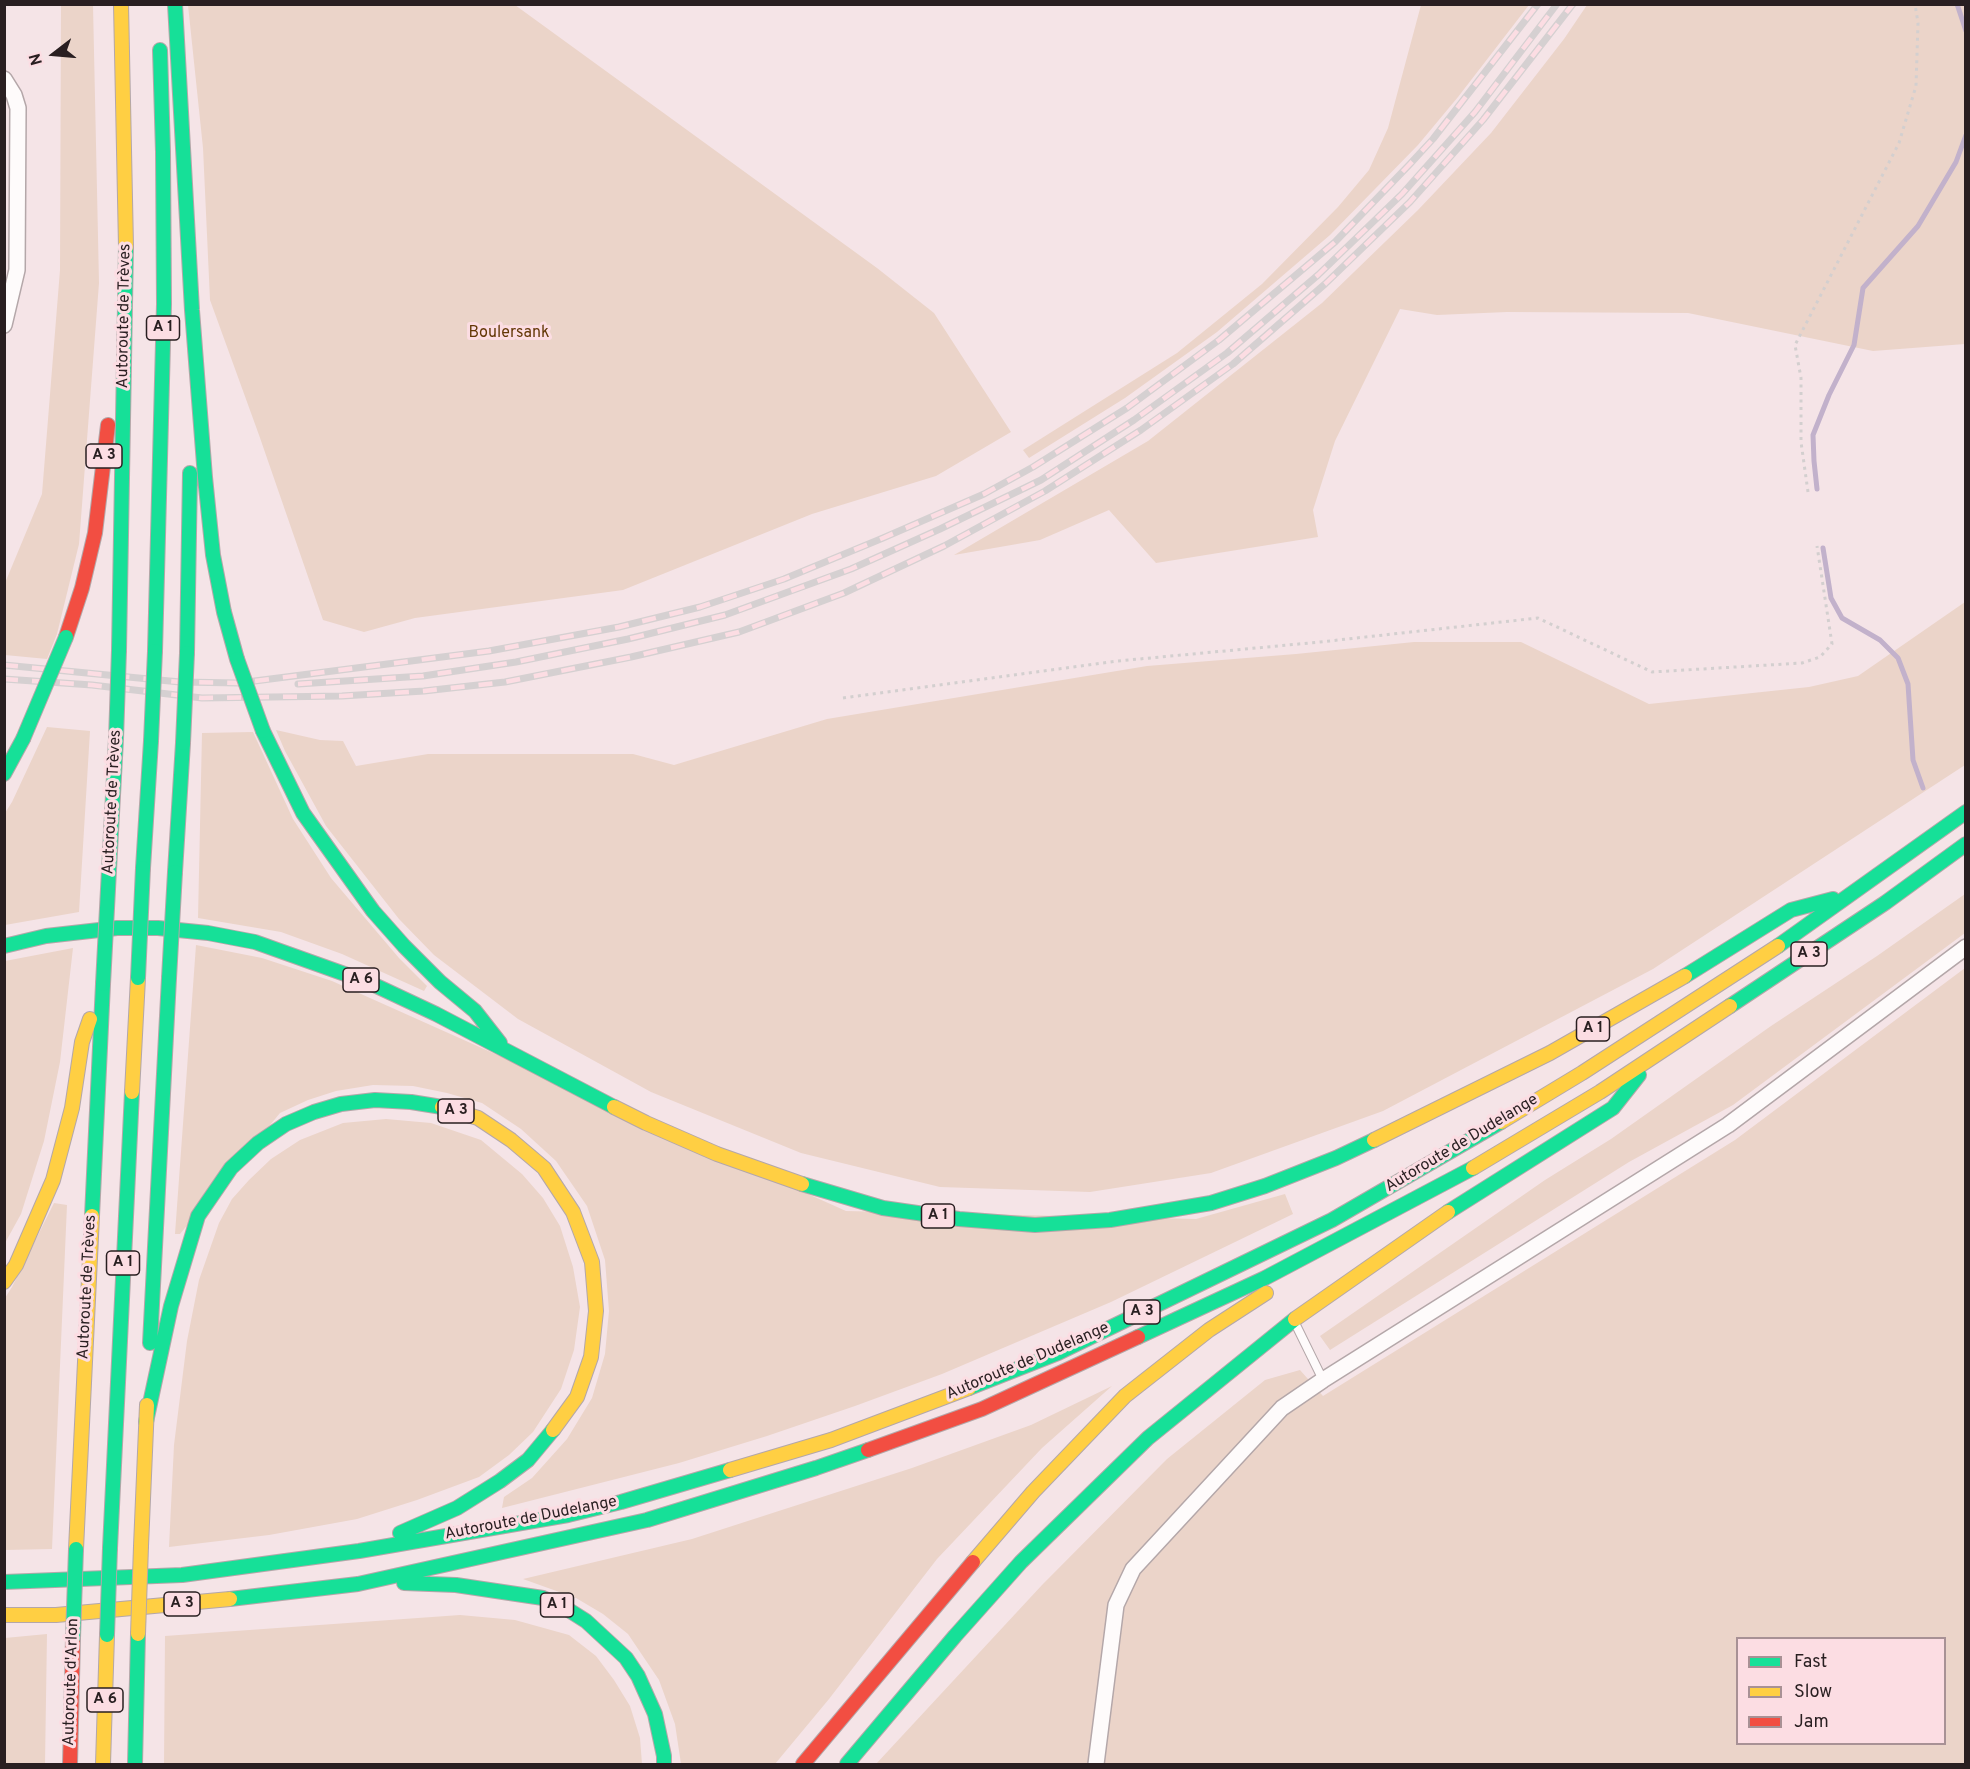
<!DOCTYPE html>
<html>
<head>
<meta charset="utf-8">
<style>
  body { margin:0 }
  #map { position:relative; width:1970px; height:1769px; overflow:hidden; background:#f5e4e7; font-family:Overpass,sans-serif }
  canvas { display:block }
  .frame { position:absolute; inset:0; border:6px solid #291f21; pointer-events:none }
  .legend { position:absolute; left:1736px; top:1637px; width:210px; height:108px; box-sizing:border-box; background:#fcdde3; border:2px solid #a89195; margin:0; padding:8px 10px; list-style:none; font-size:18px; color:#291f21 }
  .legend li { display:flex; align-items:center; gap:12px; height:30px }
  .legend b { width:30px; border:2px solid #a89195 }
  .north { position:absolute; left:24px; top:24px; width:60px; height:60px; -webkit-text-stroke:4px #fcdde3; paint-order:stroke; rotate:254deg; font-size:16px; font-weight:700; line-height:24px; text-align:center; color:#291f21 }
  .north::after { content:''; display:block; margin:auto; width:21px; height:27px; background:#291f21; clip-path:polygon(50% 0,100% 100%,50% 72%,0 100%) }
</style>
</head>
<body>
<div id="map">
<canvas width="1970" height="1769"></canvas>
<div class="frame"></div>
<ul class="legend">
<li><b style="height:8px;background:#16e098"></b>Fast</li>
<li><b style="height:8px;background:#ffcf43"></b>Slow</li>
<li><b style="height:8px;background:#f24e42"></b>Jam</li>
</ul>
<div class="north">N</div>
</div>
<script>
const context = document.querySelector('canvas').getContext('2d');
context.lineJoin = 'round';
function fill(path, color) { context.fillStyle = color; context.fill(path, 'evenodd'); }
const toPath = rows => new Path2D(rows.map(r => 'M' + r).join(''));
function stroke(path, color, width, dash) { context.strokeStyle = color; context.lineWidth = width; context.lineCap = dash ? 'butt' : 'round'; context.setLineDash(dash || []); context.stroke(path); }
function drawText(font, color, halo, rows, align = 'center') {
  context.font = font + ' Overpass,sans-serif'; context.lineWidth = 6; context.setLineDash([]); context.textBaseline = 'middle'; context.strokeStyle = halo; context.fillStyle = color; for (const [text, x, y, turn = 0] of rows) {
    context.save(); context.translate(x, y); context.rotate((+turn || 0) * Math.PI / 180); context.textAlign = isNaN(turn) ? turn : align; if (halo) context.strokeText(text, 0, 0); context.fillText(text, 0, 0); context.restore();
  }
}
fill(toPath([
  [61,5,93,5,99,283,79,544,57,634,47,659,5,655,5,583,42,494,60,270],
  [188,5,515,5,877,268,934,313,1011,432,936,476,812,514,623,590,415,618,364,632,323,620,259,435,210,300,203,148],
  [1421,5,1529,5,1458,97,1418,145,1330,235,1217,332,1125,398,1029,458,1023,450,1177,353,1262,284,1338,207,1369,170,1388,128],
  [1587,5,1965,5,1965,344,1873,351,1688,313,1507,312,1437,315,1400,309,1335,441,1313,510,1318,537,1156,563,1109,510,1040,540,954,555,1148,441,1322,303,1418,210,1491,133,1564,39],
  [1965,602,1965,765,1653,969,1383,1111,1211,1173,1090,1192,940,1187,801,1153,651,1092,518,1019,434,955,399,919,326,826,285,751,276,730,320,740,343,741,356,766,428,754,633,754,674,765,827,719,1147,666,1296,654,1414,642,1521,642,1649,704,1809,687,1858,676],
  [47,727,90,731,79,912,5,925,5,813,12,802],
  [253,732,293,819,331,878,399,958,427,986,424,991,342,954,281,932,198,918,202,733],
  [1965,894,1965,933,1733,1105,1629,1162,1330,1350,1320,1336,1545,1180,1611,1139,1771,1026,1877,956],
  [196,945,262,958,332,981,846,1211,1196,1219,1285,1194,1293,1214,1111,1302,942,1374,855,1406,767,1436,679,1463,502,1508,504,1497,532,1478,567,1439,592,1398,605,1354,609,1311,605,1260,587,1206,556,1161,521,1129,482,1103,447,1093,413,1086,373,1085,336,1091,308,1100,280,1113,180,1234,175,1234],
  [73,948,60,1062,44,1141,21,1214,5,1243,5,961],
  [1965,968,1965,1764,876,1764,1042,1585,1167,1459,1265,1380,1300,1370,1323,1396,1735,1140],
  [1738,1638,1944,1638,1944,1744,1738,1744],
  [386,1119,431,1123,481,1140,522,1174,543,1198,560,1226,573,1267,580,1307,574,1350,561,1389,533,1432,509,1455,479,1477,417,1500,357,1519,269,1535,169,1547,174,1445,187,1341,199,1280,219,1223,232,1199,249,1180,271,1159,300,1140,343,1123],
  [54,1203,67,1205,52,1549,5,1550,5,1298,12,1287],
  [1112,1386,1042,1448,937,1559,829,1699,775,1764,681,1764,675,1724,659,1680,628,1634,603,1614,576,1598,523,1579,692,1539,912,1468,1031,1425],
  [460,1615,515,1620,569,1635,596,1656,614,1680,630,1706,640,1738,642,1764,164,1764,165,1636],
  [47,1634,45,1764,5,1764,5,1638]
]), '#ebd4c9');
stroke(toPath([
  [1957,4,1966,31],
  [1817,489,1814,461,1813,435,1829,395,1854,345,1863,288,1918,226,1956,162,1966,135],
  [1823,548,1831,598,1842,618,1880,640,1898,658,1908,684,1913,760,1923,788]
]), '#c2b1cb', 5);
const lane = toPath([
  [1296,1325,1323,1380]
]);
const street = toPath([
  [4,79,14,95,18,108,17,270,4,325],
  [1096,1764,1116,1605,1133,1569,1282,1408,1323,1380,1728,1125,1966,947]
]);
const fast = toPath([
  [175,4,192,310,205,477,213,555,224,612,237,659],
  [119,650,126,247],
  [155,651,164,304,163,152,160,50],
  [187,653,190,473],
  [263,731,303,813,373,911,404,946,440,982,475,1011,500,1043],
  [4,774,23,739],
  [143,868,151,741],
  [109,870,116,739],
  [175,872,183,743],
  [4,946,46,936,117,928,158,928,208,933,255,942,370,983,436,1014,614,1107],
  [1778,946,1966,812],
  [1685,976,1791,910,1833,899],
  [1730,1006,1885,903,1966,844],
  [802,1184,883,1208,959,1219,1035,1225,1110,1220,1211,1203,1265,1186,1336,1158,1374,1140],
  [1448,1212,1613,1108,1639,1075],
  [92,1216,103,984],
  [1138,1337,1265,1278,1473,1168],
  [150,1343,169,978],
  [969,1388,1058,1353,1332,1220,1501,1122],
  [146,1422,171,1306,198,1216,231,1168,258,1143,286,1124,314,1112,341,1104,375,1100,411,1102,442,1107],
  [400,1533,457,1508,500,1481,528,1460,553,1430],
  [110,1548,132,1092],
  [4,1582,182,1575,359,1551,568,1515,621,1502,730,1470],
  [404,1583,456,1585,543,1598,567,1609,586,1621,626,1658,638,1676,655,1714,664,1756,664,1764],
  [230,1599,358,1584,647,1520,816,1468,868,1450],
  [135,1764,138,1634],
  [847,1764,955,1636,1021,1562,1148,1438,1295,1319]
]);
const slow = toPath([
  [121,4,126,247],
  [132,1092,138,978],
  [442,1107,478,1118,511,1140,544,1168,573,1212,592,1262,596,1311,591,1357,577,1397,553,1430],
  [614,1107,646,1123,717,1154,802,1184],
  [1501,1122,1582,1073,1778,946],
  [1374,1140,1550,1053,1685,976],
  [1473,1168,1600,1092,1730,1006],
  [4,1282,16,1265,53,1180,72,1108,82,1042,90,1019],
  [1295,1319,1448,1212],
  [730,1470,831,1440,969,1388],
  [141,1546,147,1405],
  [76,1549,92,1216],
  [973,1562,1033,1492,1125,1396,1209,1330,1266,1293],
  [4,1615,56,1615,230,1599],
  [103,1764,107,1635]
]);
const jam = toPath([
  [66,637,82,588,95,533,108,425],
  [868,1450,982,1409,1138,1337],
  [70,1764,73,1638],
  [803,1764,973,1562]
]);
stroke(lane, '#b4a7a9', 10);
stroke(street, '#b4a7a9', 18);
stroke(fast, '#b4a7a9', 16);
stroke(slow, '#b4a7a9', 16);
stroke(jam, '#b4a7a9', 16);
stroke(toPath([
  [1808,492,1801,442,1801,378,1795,345,1899,143,1916,86,1918,23,1915,4],
  [843,698,1118,661,1320,642,1538,618,1652,672,1802,663,1820,657,1832,644,1817,546]
]), '#d3cfcf', 3, [3, 4.5]);
stroke(lane, '#fefbfb', 8);
stroke(street, '#fefbfb', 15);
stroke(fast, '#16e098', 14);
stroke(slow, '#ffcf43', 14);
stroke(jam, '#f24e42', 14);
const rail = toPath([
  [4,665,180,682,239,683,489,651,619,627,700,607,784,579,883,538,984,494,1033,467,1127,408,1219,340,1335,242,1410,164,1433,139,1538,4],
  [4,679,92,685,202,698,342,696,424,691,505,682,631,657,739,632,844,593,944,546,1045,491,1141,430,1233,364,1325,284,1410,202,1483,120,1573,4],
  [298,684,423,676,516,662,628,639,725,615,851,569,940,529,1041,480,1134,420,1227,353,1318,275,1402,194,1475,112,1557,4]
]);
stroke(rail, '#d5d0d1', 7);
stroke(rail, '#fcdde3', 4.5, [14]);
const fastBridge = toPath([
  [237,659,263,731],
  [23,739,66,637],
  [116,739,119,650],
  [151,741,155,651],
  [183,743,187,653],
  [138,978,143,868],
  [169,978,175,872],
  [103,984,109,870],
  [107,1635,110,1548],
  [73,1638,76,1549]
]);
const slowBridge = toPath([
  [138,1634,141,1546]
]);
stroke(fastBridge, '#b4a7a9', 16, []);
stroke(slowBridge, '#b4a7a9', 16, []);
stroke(fastBridge, '#16e098', 14);
stroke(slowBridge, '#ffcf43', 14);
for (const [x, y, w] of [
  [163,328,33],
  [104,456,36],
  [1809,954,36],
  [361,980,36],
  [1593,1029,33],
  [456,1111,36],
  [938,1216,33],
  [123,1263,33],
  [1142,1312,36],
  [182,1604,36],
  [557,1605,33],
  [105,1700,36]
]) { const box = new Path2D(); box.roundRect(x - w / 2, y - 12, w, 24, 4.5); context.fillStyle = '#fcdde3'; context.fill(box); stroke(box, '#291f21', 1.5); }
drawText('bold 15px', '#291f21', null, [
  ["A 1",163,328],
  ["A 3",104,456],
  ["A 3",1809,954],
  ["A 6",361,980],
  ["A 1",1593,1029],
  ["A 3",456,1111],
  ["A 1",938,1216],
  ["A 1",123,1263],
  ["A 3",1142,1312],
  ["A 3",182,1604],
  ["A 1",557,1605],
  ["A 6",105,1700]
]);
drawText('16px', '#291f21', '#fcdde3', [
  ["Autoroute de Trèves",125,316,-89],
  ["Autoroute de Trèves",113,802,-87],
  ["Autoroute de Dudelange",1462,1144,-31],
  ["Autoroute de Trèves",88,1287,-87],
  ["Autoroute de Dudelange",1028,1362,-23],
  ["Autoroute de Dudelange",531,1519,-11],
  ["Autoroute d'Arlon",72,1682,-88]
]);
drawText('16px', '#633706', '#fcdde3', [
  ["Boulersank",509,334]
]);
</script>
</body>
</html>
